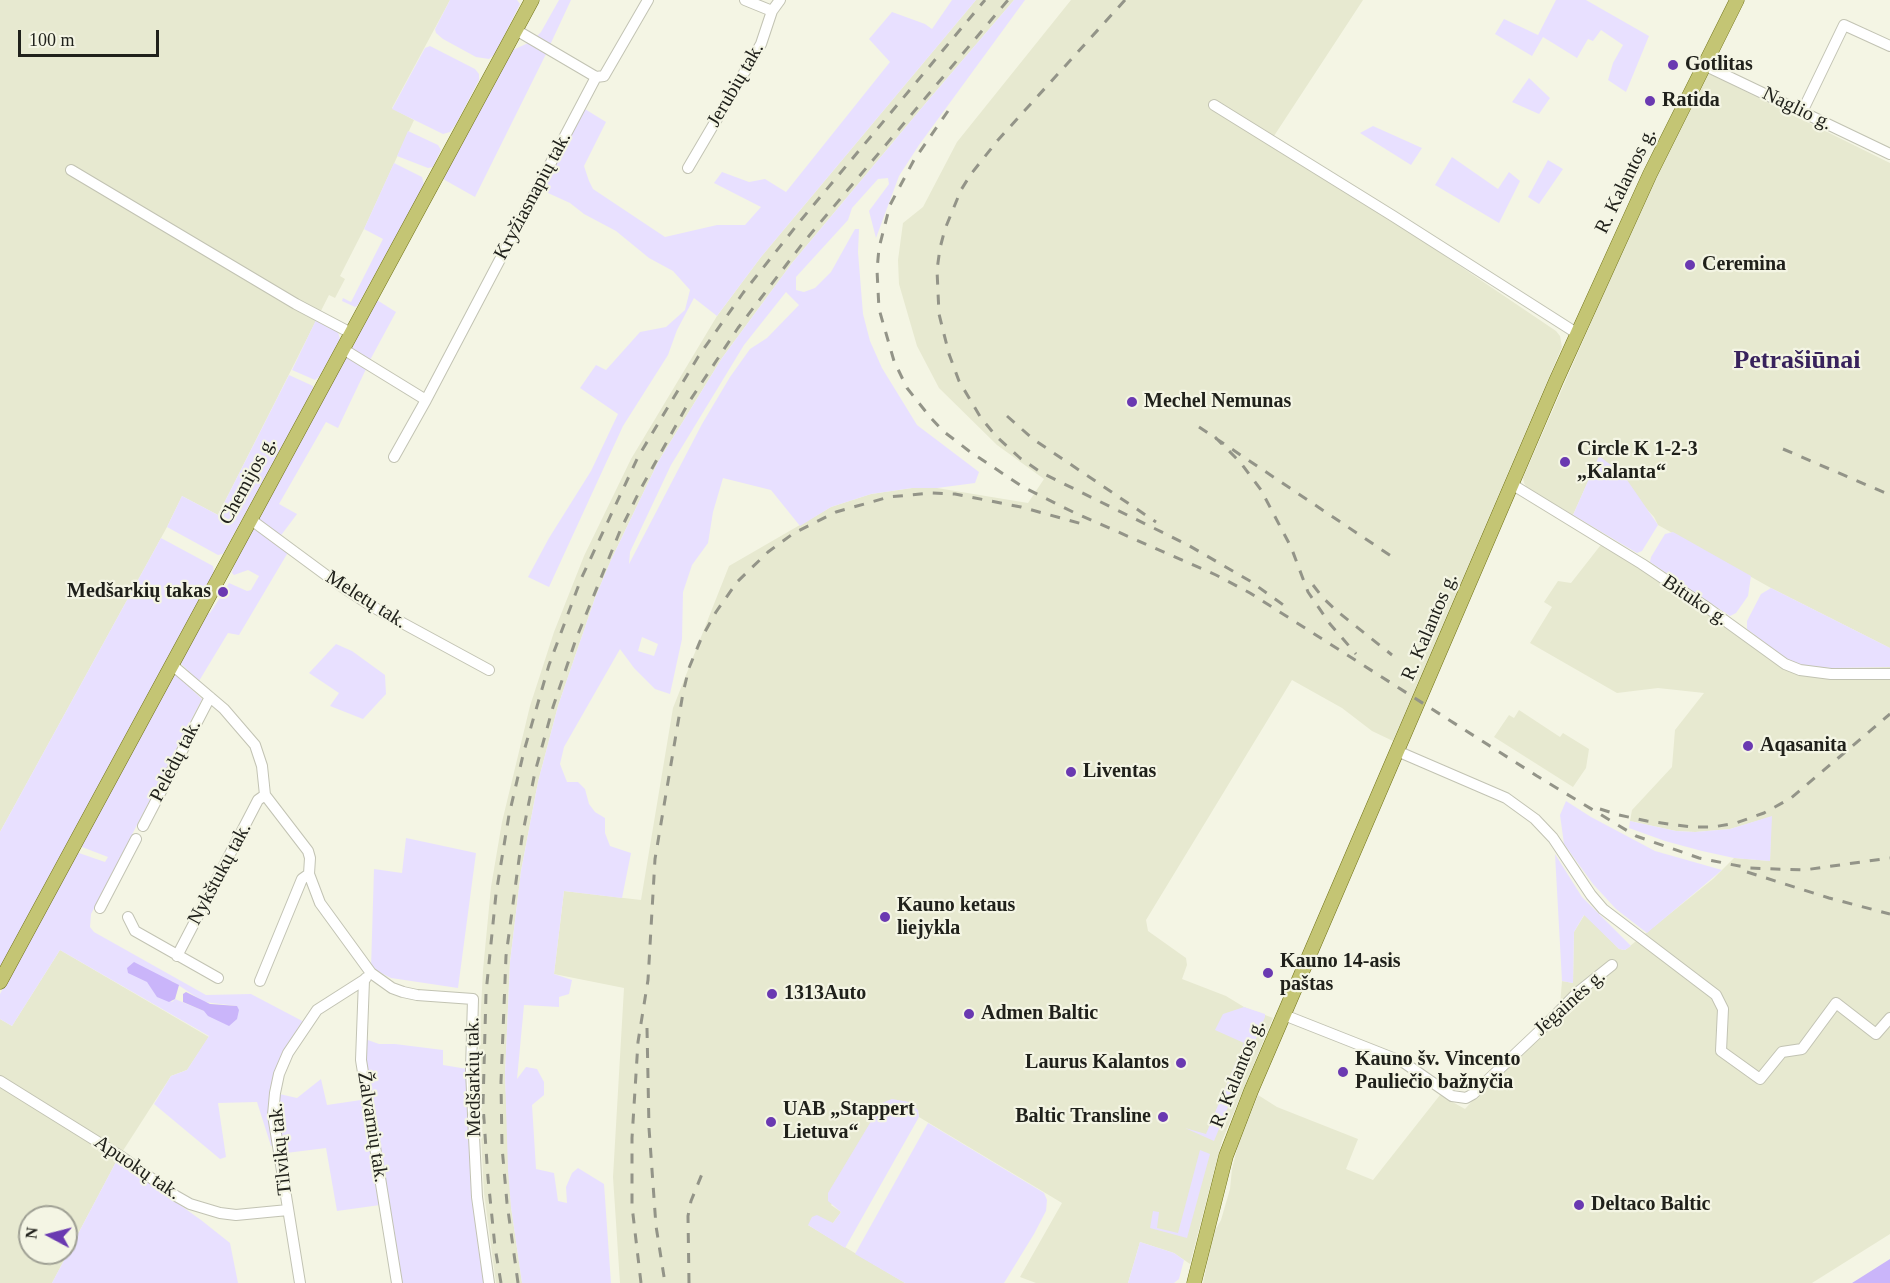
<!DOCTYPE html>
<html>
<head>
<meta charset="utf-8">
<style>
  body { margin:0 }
  #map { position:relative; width:1890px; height:1283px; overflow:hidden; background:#f4f5e4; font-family:"Times New Roman",serif }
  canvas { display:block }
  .north { position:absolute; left:18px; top:1205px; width:60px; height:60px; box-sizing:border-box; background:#f4f5e4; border:2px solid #9fa094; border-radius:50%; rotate:277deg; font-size:16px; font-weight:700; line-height:24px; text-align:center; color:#20211b }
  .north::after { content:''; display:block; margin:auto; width:21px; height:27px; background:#6a39b1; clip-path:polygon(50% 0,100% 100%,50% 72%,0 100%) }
  .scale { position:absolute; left:18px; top:30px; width:141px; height:27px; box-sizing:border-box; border:3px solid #20211b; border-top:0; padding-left:8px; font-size:18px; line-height:21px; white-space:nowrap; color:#20211b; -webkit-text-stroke:4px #f4f5e4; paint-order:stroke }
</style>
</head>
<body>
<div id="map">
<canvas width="1890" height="1283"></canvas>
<div class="north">N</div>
<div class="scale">100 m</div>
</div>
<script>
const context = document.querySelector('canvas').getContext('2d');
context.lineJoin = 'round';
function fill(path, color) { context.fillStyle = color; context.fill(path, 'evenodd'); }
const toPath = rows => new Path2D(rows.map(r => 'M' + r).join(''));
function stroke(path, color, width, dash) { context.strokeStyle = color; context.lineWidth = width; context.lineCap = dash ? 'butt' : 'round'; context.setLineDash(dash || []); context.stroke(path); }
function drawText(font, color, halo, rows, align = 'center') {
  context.font = font + ' "Times New Roman",serif'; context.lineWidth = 4.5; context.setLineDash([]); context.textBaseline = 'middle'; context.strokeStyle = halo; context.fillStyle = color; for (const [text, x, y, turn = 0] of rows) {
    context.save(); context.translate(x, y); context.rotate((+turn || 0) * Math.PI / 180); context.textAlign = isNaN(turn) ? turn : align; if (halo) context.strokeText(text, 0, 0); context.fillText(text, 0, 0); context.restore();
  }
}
fill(toPath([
  [0,0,450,0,392,108,414,120,364,229,340,276,345,279,335,298,329,295,218,515,182,496,167,527,0,832],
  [976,0,1014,0,925,104,792,263,722,358,658,462,611,560,595,598,558,706,538,782,521,871,510,962,505,1074,511,1207,522,1283,496,1283,484,1193,481,1134,478,1065,483,970,491,887,502,822,530,706,554,632,584,556,631,459,717,316,761,257],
  [1071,0,1363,0,1272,139,1556,331,1560,336,1562,347,1393,741,1372,731,1342,708,1292,680,1146,920,1148,931,1186,958,1187,965,1182,979,1226,996,1244,1007,1273,1018,1222,1141,1190,1264,1174,1253,1140,1242,1128,1283,1036,1283,1020,1277,1062,1203,919,1117,918,1110,831,1205,841,1212,833,1223,808,1225,905,1283,620,1283,613,1177,624,988,554,974,564,891,641,900,673,708,729,566,831,507,871,494,912,488,937,488,1028,503,1044,479,997,445,939,388,917,346,899,284,898,260,903,223,923,207,957,142],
  [1708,73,1890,163,1890,648,1771,588,1658,525,1654,517,1599,457,1573,515,1527,488,1524,483,1523,478,1622,252,1654,182],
  [1607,537,1650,562,1697,594,1787,660,1831,668,1890,667,1890,1234,1812,1283,1203,1283,1214,1232,1221,1220,1230,1189,1232,1169,1238,1145,1258,1095,1277,1107,1358,1139,1346,1169,1373,1180,1440,1095,1465,1109,1560,1005,1562,981,1573,983,1574,932,1585,914,1619,949,1625,950,1713,879,1734,858,1770,861,1771,817,1730,829,1695,832,1676,831,1630,821,1632,810,1672,767,1675,730,1704,693,1658,688,1617,693,1530,643,1552,607,1544,602,1558,581,1571,583],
  [1519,710,1560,737,1563,733,1589,749,1586,768,1573,787,1494,737,1509,715,1514,718],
  [60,950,209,1037,187,1070,171,1076,117,1160,52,1283,0,1283,0,1019,12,1026],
  [30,1217,66,1217,66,1253,30,1253]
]), '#e7e9d0');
fill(toPath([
  [450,0,517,0,520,4,495,54,489,59,476,57,443,39,436,33,435,29],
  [559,0,571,0,550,45,536,37,541,32],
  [952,0,976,0,761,257,717,316,694,298,677,330,668,355,623,426,549,587,528,577,549,538,591,471,618,414,580,388,596,365,606,370,640,332,666,327,685,310,690,290,673,271,649,258,616,231,584,214,570,203,537,188,580,106,606,122,584,166,589,181,593,189,665,237,717,225,745,225,761,207,714,183,722,172,749,182,765,179,786,192,890,62,869,39,892,12,925,24,932,29],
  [1014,0,1025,0,919,145,899,176,876,238,869,211,889,184,888,178,878,179,852,208,848,220,796,277,796,290,804,292,815,288,831,272,855,229,859,229,858,252,863,314,870,341,882,368,917,425,979,472,975,483,937,488,912,488,871,494,831,507,800,526,771,490,723,478,713,512,708,543,692,565,683,592,682,639,670,694,655,689,634,668,620,649,564,747,560,764,567,782,578,782,585,789,589,804,595,812,605,818,605,833,610,846,631,853,622,898,564,891,554,974,572,980,569,994,559,997,559,1007,524,1005,517,1079,526,1067,537,1069,544,1082,544,1095,532,1105,536,1169,554,1173,558,1201,567,1203,566,1187,572,1173,578,1168,604,1184,611,1283,522,1283,511,1207,508,1170,505,1074,510,962,521,871,538,782,558,706,595,598,611,560,658,462,722,358,792,263,925,104],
  [786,292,799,305,767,338,750,349,730,377,702,424,629,564,630,552,671,465,744,345],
  [642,637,658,644,654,656,638,651],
  [1556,0,1586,0,1649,36,1626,92,1608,80,1613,63,1623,45,1601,30,1593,41,1588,39,1577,58,1543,37,1532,56,1495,34,1504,19,1538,35],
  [528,43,547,52,475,197,443,179,513,50],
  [430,46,475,69,479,74,479,80,456,124,450,132,443,134,392,109,425,48],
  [1529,78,1550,98,1539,114,1512,102],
  [1373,126,1422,148,1411,165,1360,133],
  [408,131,438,145,441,150,433,167,428,168,397,156],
  [1452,157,1498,189,1509,172,1520,181,1499,223,1435,185],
  [1548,160,1563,169,1539,204,1528,197],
  [394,163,422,177,424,185,358,305,355,307,342,301,343,298,351,302,383,239,364,229],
  [377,300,396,312,369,362,352,348],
  [316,320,338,332,340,339,319,377,315,380,292,370],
  [346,357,367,367,338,428,326,422,279,504,297,514,279,538,258,521],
  [289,375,313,386,313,390,223,554,218,555,167,527,182,496,218,515],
  [1599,456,1623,474,1658,525,1642,551,1637,553,1573,515],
  [253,529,290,549,239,635,228,633,199,681,180,663,206,613,210,613,221,596,224,597,229,591,226,588,229,583,247,591,251,590,259,576,248,570,234,575,232,573,234,565],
  [1673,532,1751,576,1748,596,1736,613,1730,616,1650,562,1651,557,1665,534],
  [161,538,213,566,214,573,0,968,0,832],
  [1771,588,1890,648,1890,667,1831,668,1803,665,1787,660,1747,629,1747,621,1761,594],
  [336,644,352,651,385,675,386,694,363,719,330,706,339,693,309,673],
  [174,673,202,699,91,914,90,927,94,932,206,995,251,994,308,1024,294,1045,275,1093,297,1098,321,1079,327,1105,361,1100,380,1205,337,1211,326,1148,278,1154,277,1146,271,1146,257,1102,218,1103,226,1157,220,1159,154,1104,171,1076,187,1070,209,1036,60,950,12,1026,0,1019,0,994,76,852,105,862,108,857,82,847,82,843],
  [172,981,204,1002,237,1006,204,1011,175,999,172,1002,147,982],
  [1566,801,1591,817,1655,851,1722,870,1647,933,1616,909,1593,884,1564,844,1560,815],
  [1772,816,1770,861,1734,858,1702,851,1665,841,1629,828,1630,821,1676,831,1695,832,1730,829],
  [406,838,476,853,458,988,391,978,371,968,374,869,402,873],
  [1555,854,1582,897,1631,946,1625,950,1619,949,1584,915,1574,932,1573,983,1562,981],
  [1244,1007,1265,1014,1265,1017,1214,1141,1185,1128,1206,1134,1244,1043,1215,1030,1223,1014],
  [365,1039,379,1044,395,1044,443,1050,443,1065,467,1069,470,1152,478,1247,485,1283,400,1283,364,1059],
  [892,1099,909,1102,918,1110,919,1117,845,1248,808,1225,812,1217,817,1215,833,1223,841,1212,828,1201,828,1193,882,1103],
  [928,1123,1044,1193,1047,1200,1046,1211,1034,1234,1004,1283,905,1283,855,1254],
  [1200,1150,1210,1154,1187,1238,1150,1228,1153,1211,1159,1212,1157,1228,1178,1233],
  [117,1160,201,1220,230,1243,238,1283,52,1283],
  [1140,1242,1174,1253,1184,1260,1179,1279,1174,1283,1128,1283]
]), '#e8e0ff');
fill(toPath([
  [134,962,179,985,175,999,169,1002,157,997,147,982,128,973,127,968],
  [186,992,210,1004,237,1006,239,1010,237,1019,229,1026,208,1016,204,1011,183,1002,183,994],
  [1890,1259,1890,1283,1852,1283]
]), '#cab5fa');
const minor = toPath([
  [745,0,772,11],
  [516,30,596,77],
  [1704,65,1890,154],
  [1214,105,1393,216,1578,334],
  [1802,112,1844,25,1890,46],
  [688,168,761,44,772,11,780,0],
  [71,170,296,304,351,333],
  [343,349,426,400,596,77,604,76,648,0],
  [394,457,426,400],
  [1513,485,1642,564,1709,609,1785,664,1800,670,1831,674,1890,674],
  [250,519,338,584,373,607,489,670],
  [171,664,224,709,255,745,262,766,265,795,308,851,310,858,309,874,320,903,371,973,392,988,403,992,417,995,473,999,471,1070,474,1137,477,1197,489,1283],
  [1397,751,1506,798,1535,819,1553,838,1591,895,1603,909,1716,995,1723,1009,1721,1051,1760,1079,1782,1052,1802,1049,1836,1003,1876,1034,1890,1018],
  [143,826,210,697],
  [100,908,136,839],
  [128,917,135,931,218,978],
  [177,956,258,800,265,795],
  [366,978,364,980,361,1060,397,1283],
  [260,981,302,879,309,874],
  [1284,1015,1403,1062,1452,1096,1466,1098,1473,1094,1547,1024,1577,993,1612,965],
  [0,1081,122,1157,176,1196,190,1204,220,1213,236,1215,288,1210],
  [300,1283,273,1115,275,1093,279,1074,288,1053,317,1010,364,980]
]);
const major = toPath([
  [0,982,532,0],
  [1194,1283,1226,1156,1251,1091,1556,381,1650,174,1737,0]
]);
stroke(minor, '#c2c3b3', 12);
stroke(major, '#717218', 15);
stroke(minor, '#fff', 10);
stroke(major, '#c4c574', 14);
stroke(toPath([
  [1125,0,998,140,971,174,961,190,945,229,940,248,937,270,939,314,949,354,959,381,981,418,996,436,1020,458,1042,473,1188,545,1250,581,1289,609],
  [948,111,914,160,890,205,879,248,877,270,879,309,894,361,907,388,930,417,943,431,969,451,1023,487,1075,513,1216,575,1250,593,1537,776,1636,836,1699,858,1749,868,1804,870,1890,858],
  [1007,416,1033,439,1156,522],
  [1199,427,1394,558],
  [1215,437,1240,462,1261,490,1291,547,1308,592,1330,624,1356,654],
  [1783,449,1890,495],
  [1313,585,1323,598,1338,612,1392,655],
  [1600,809,1619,815,1647,821,1691,827,1713,827,1736,823,1764,813,1791,798,1890,714],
  [1747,872,1829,898,1890,914],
  [647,1028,649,1128,656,1226,665,1283],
  [501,1283,495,1247,488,1178,483,1105,486,993,496,894,509,815,524,751,549,665,581,579,638,457,698,357,743,293,801,220,985,0],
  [518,1283,507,1203,502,1147,501,1082,506,956,522,837,535,772,553,707,576,639,620,531,640,490,689,402,738,328,803,243,1008,0],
  [641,1283,632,1206,632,1138,638,1042,648,980,655,859,683,693,689,668,701,639,716,612,737,582,768,552,794,533,836,512,889,497,930,493,955,494,1021,507,1086,525],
  [689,1283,688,1216,691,1201,704,1169]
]), '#939488', 3, [10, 10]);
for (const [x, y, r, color] of [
  [1673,65,6,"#6a39b1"],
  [1650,101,6,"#6a39b1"],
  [1690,265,6,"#6a39b1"],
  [1132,402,6,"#6a39b1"],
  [1565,462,6,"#6a39b1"],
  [223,592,6,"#6a39b1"],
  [1748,746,6,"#6a39b1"],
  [1071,772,6,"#6a39b1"],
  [885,917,6,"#6a39b1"],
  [1268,973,6,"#6a39b1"],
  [772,994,6,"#6a39b1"],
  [969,1014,6,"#6a39b1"],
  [1181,1063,6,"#6a39b1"],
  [1343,1072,6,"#6a39b1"],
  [1163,1117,6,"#6a39b1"],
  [771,1122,6,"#6a39b1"],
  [1579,1205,6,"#6a39b1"]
]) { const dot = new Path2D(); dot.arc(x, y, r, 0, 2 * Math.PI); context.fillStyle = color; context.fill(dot); stroke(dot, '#f4f5e4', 2); }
drawText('bold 20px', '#20211b', '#f4f5e4', [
  ["Gotlitas",1685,65],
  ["Ratida",1662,101],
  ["Ceremina",1702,265],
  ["Mechel Nemunas",1144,402],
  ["Circle K 1-2-3",1577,450],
  ["„Kalanta“",1577,473],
  ["Medšarkių takas",211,592,"right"],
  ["Aqasanita",1760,746],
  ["Liventas",1083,772],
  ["Kauno ketaus",897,906],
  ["liejykla",897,929],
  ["Kauno 14-asis",1280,962],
  ["paštas",1280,985],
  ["1313Auto",784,994],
  ["Admen Baltic",981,1014],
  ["Kauno šv. Vincento",1355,1060],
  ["Pauliečio bažnyčia",1355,1083],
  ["Laurus Kalantos",1169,1063,"right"],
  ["UAB „Stappert",783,1110],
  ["Lietuva“",783,1133],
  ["Baltic Transline",1151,1117,"right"],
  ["Deltaco Baltic",1591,1205]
], 'left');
drawText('20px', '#20211b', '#f4f5e4', [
  ["Jerubių tak.",736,85,-60],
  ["Naglio g.",1797,109,26],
  ["R. Kalantos g.",1626,181,-64],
  ["Kryžiasnapių tak.",533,196,-62],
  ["Chemijos g.",248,481,-61],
  ["Meletų tak.",366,600,32],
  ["Bituko g.",1695,601,34],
  ["R. Kalantos g.",1430,627,-67],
  ["Pelėdų tak.",176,761,-63],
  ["Nykštukų tak.",220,874,-62],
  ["Jėgainės g.",1570,1003,-42],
  ["R. Kalantos g.",1238,1074,-68],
  ["Medšarkių tak.",474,1077,-91],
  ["Žalvarnių tak.",372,1127,81],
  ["Tilvikų tak.",281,1149,-96],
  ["Apuokų tak.",137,1168,34]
]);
drawText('bold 26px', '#38225c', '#f4f5e4', [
  ["Petrašiūnai",1797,361]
]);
</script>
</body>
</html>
